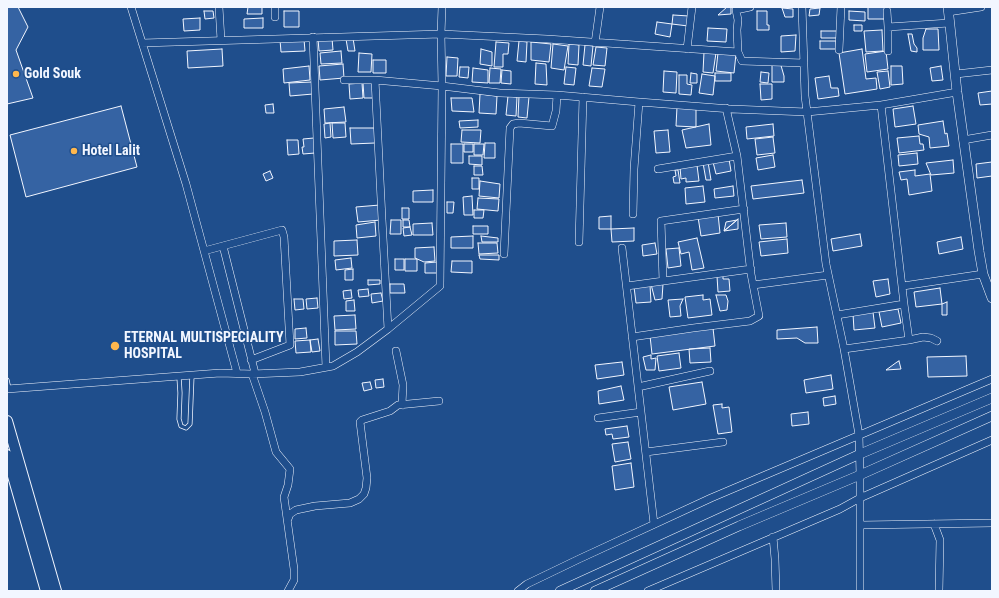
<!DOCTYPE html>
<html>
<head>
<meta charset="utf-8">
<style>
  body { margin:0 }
  #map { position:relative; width:999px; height:598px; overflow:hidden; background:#1f4e8c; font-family:"Roboto Condensed",sans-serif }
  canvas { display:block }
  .frame { position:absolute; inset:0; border:8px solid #f2f6ff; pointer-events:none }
</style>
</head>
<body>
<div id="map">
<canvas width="999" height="598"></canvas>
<div class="frame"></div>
</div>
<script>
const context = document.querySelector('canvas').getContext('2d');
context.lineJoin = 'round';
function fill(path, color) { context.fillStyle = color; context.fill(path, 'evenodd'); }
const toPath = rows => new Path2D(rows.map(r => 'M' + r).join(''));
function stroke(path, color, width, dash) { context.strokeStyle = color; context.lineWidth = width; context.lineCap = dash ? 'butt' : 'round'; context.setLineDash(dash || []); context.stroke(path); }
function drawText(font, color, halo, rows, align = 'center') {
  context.font = font + ' "Roboto Condensed",sans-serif'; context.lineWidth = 3; context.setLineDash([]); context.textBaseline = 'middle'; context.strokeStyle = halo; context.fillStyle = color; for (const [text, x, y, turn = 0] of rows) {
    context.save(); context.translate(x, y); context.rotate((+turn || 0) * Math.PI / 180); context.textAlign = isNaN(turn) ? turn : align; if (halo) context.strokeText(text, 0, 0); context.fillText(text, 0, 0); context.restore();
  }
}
const building = toPath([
  [7,7,18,7,28,27,16,50,33,98,7,104,7,7],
  [248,7,262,7,262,14,247,14,248,7],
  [727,7,731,7,731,14,718,15,727,7],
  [868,7,885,7,885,19,868,19,868,7],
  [782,8,793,9,793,17,785,17,782,8],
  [820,8,819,15,809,16,810,9,820,8],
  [204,11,213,11,214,18,205,19,204,11],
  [284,11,299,11,299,27,284,27,284,11],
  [757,11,767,11,767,25,769,25,769,30,757,30,757,11],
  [849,11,865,12,865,21,849,20,849,11],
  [673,15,689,16,688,26,672,24,673,15],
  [200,18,200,30,184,31,183,19,200,18],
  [263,18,263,28,244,28,244,19,263,18],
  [657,22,672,24,670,37,655,34,657,22],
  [854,25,862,25,862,31,854,31,854,25],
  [708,28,727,29,726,42,707,41,708,28],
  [926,29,938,29,939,50,923,50,923,38,926,29],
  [882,30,883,51,866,52,864,31,882,30],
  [821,31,837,31,837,38,821,38,821,31],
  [908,34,912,34,914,44,917,48,917,52,911,51,908,34],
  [796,35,795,51,781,52,781,36,796,35],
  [332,38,333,50,319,51,318,39,332,38],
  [353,38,355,51,348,51,346,39,353,38],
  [304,39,305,51,281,52,280,40,304,39],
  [519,41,527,42,526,62,517,61,519,41],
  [820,41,836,41,836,49,820,49,820,41],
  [496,42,509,43,508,54,503,54,503,67,494,67,496,42],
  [531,42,551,44,549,62,531,60,531,42],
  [553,44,568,46,564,70,551,68,553,44],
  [569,44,579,45,578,65,568,64,569,44],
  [585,45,593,46,591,66,583,65,585,45],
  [596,47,607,48,605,66,593,65,596,47],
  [222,49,223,66,188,68,187,51,222,49],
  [481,49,492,52,492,66,480,64,481,49],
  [862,49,866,79,876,78,877,89,845,94,839,53,862,49],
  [341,51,342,63,321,64,320,53,341,51],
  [886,51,888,69,867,72,865,54,886,51],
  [704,52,716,53,713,73,703,72,704,52],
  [359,53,372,54,371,72,358,72,359,53],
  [718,53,736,54,734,73,716,71,718,53],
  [447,57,458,58,457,76,446,76,447,57],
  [373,60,386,60,386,73,373,73,373,60],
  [780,62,784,76,784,82,772,82,772,63,780,62],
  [536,63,546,64,547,85,535,84,536,63],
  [343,64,344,78,320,80,319,66,343,64],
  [309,66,310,80,284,83,283,69,309,66],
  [891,66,902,66,903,84,891,85,891,66],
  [941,66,943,80,932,81,930,68,941,66],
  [460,67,469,67,468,78,459,77,460,67],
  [566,67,576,68,574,85,564,84,566,67],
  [473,68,488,70,488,83,472,82,473,68],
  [490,68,501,69,500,83,489,83,490,68],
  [592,68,605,69,602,87,589,86,592,68],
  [502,70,511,71,511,84,501,83,502,70],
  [664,71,677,72,676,93,663,92,664,71],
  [888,71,890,87,880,89,877,72,888,71],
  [761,72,769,73,768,83,760,82,761,72],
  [691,73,697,74,697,83,690,83,691,73],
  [715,73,731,73,731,81,715,81,715,73],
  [702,74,715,76,713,95,699,93,702,74],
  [679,75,687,75,687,84,692,85,691,95,679,94,679,75],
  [829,76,831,88,838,88,839,96,818,99,815,78,829,76],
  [312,82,313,94,290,96,289,83,312,82],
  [362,83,363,98,350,99,349,84,362,83],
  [363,83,374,83,375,98,364,98,363,83],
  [760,84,772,84,772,99,761,100,760,84],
  [992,91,992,104,980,105,978,93,992,91],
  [480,94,497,96,496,114,479,113,480,94],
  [508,96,517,97,516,116,506,115,508,96],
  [519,96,529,97,527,118,518,117,519,96],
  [451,98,472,98,474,112,452,111,451,98],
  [273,104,274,113,266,113,265,105,273,104],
  [121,106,137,167,26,197,10,135,121,106],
  [913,106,916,124,895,127,893,109,913,106],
  [344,107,346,122,325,123,324,109,344,107],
  [677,107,696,107,696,127,676,126,677,107],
  [478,120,478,127,460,128,459,121,478,120],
  [943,121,945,134,947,133,949,146,930,148,929,137,919,134,918,125,943,121],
  [330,123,331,137,325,138,324,124,330,123],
  [332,123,345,123,346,137,333,138,332,123],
  [709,124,711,145,686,148,682,130,709,124],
  [773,124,774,136,747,139,746,127,773,124],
  [350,128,375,128,375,143,351,144,350,128],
  [462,130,481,130,480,143,461,142,462,130],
  [668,130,670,152,656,153,654,131,668,130],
  [919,136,920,144,923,144,924,150,899,153,897,138,919,136],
  [773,137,775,153,757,155,755,139,773,137],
  [314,138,315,153,303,154,302,147,304,147,303,139,314,138],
  [287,140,298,140,299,154,288,155,287,140],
  [485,143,495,143,495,158,484,158,485,143],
  [451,144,463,144,463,163,451,163,451,144],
  [464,144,473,144,473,152,464,152,464,144],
  [474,144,484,144,483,155,474,155,474,144],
  [917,153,918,164,899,166,898,155,917,153],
  [773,155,775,167,758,170,756,158,773,155],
  [469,156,482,156,482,165,469,164,469,156],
  [729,159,731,171,716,174,713,162,729,159],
  [953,160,954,173,931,175,926,163,953,160],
  [708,162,711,180,706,180,703,163,708,162],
  [992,162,992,176,977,178,976,164,992,162],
  [697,165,699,181,686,182,686,178,681,179,680,167,697,165],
  [474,166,482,166,483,175,474,175,474,166],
  [675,170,678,170,680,183,674,183,673,177,676,176,675,170],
  [915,170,915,176,930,174,932,191,909,195,907,179,901,180,899,172,915,170],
  [270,171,273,178,266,181,263,174,270,171],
  [472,178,479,178,479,189,472,189,472,178],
  [802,180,804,193,753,199,751,186,802,180],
  [480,181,500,184,499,198,479,196,480,181],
  [703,186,705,202,686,204,685,188,703,186],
  [733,186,734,196,715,198,714,189,733,186],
  [433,190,433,202,413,202,413,191,433,190],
  [472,196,473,215,464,215,463,197,472,196],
  [478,198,499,199,498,211,477,209,478,198],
  [447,202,454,202,453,213,447,213,447,202],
  [380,205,381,220,358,222,356,207,380,205],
  [402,208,409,208,409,219,402,219,402,208],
  [474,210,484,210,483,218,474,218,474,210],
  [718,214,720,233,701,236,698,217,718,214],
  [611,216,611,229,599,229,599,217,611,216],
  [738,219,738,229,724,231,737,220,738,219],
  [391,220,401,220,401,234,390,234,391,220],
  [403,220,409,220,410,227,403,227,403,220],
  [737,220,724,231,726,222,737,220],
  [375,222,376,236,357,238,356,225,375,222],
  [432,223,433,235,413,235,413,224,432,223],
  [786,223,787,237,761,239,759,225,786,223],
  [473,226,488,226,488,234,473,234,473,226],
  [410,227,412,235,404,236,403,228,410,227],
  [634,228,634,241,612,242,611,229,634,228],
  [860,234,862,246,833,251,831,239,860,234],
  [473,236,473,248,451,248,451,237,473,236],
  [481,236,498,238,498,242,482,242,481,236],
  [961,237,963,249,939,254,937,242,961,237],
  [697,238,704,268,692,270,689,252,681,254,678,242,697,238],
  [787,239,788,253,761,256,759,242,787,239],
  [357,240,358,255,334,256,334,241,357,240],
  [478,243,497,243,498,253,479,254,478,243],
  [655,243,657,254,643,256,642,245,655,243],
  [434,247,435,261,424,262,415,258,415,248,434,247],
  [679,248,681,266,668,268,666,249,679,248],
  [479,255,499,255,499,260,480,259,479,255],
  [351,258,352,268,336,270,335,260,351,258],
  [395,259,404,259,404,270,395,270,395,259],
  [405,259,417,259,417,271,405,271,405,259],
  [452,261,472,261,472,273,451,272,452,261],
  [437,262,437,273,425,273,425,263,437,262],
  [353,269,353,280,345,280,345,270,353,269],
  [717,276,723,276,723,279,729,279,730,291,718,292,717,276],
  [888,279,890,294,876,297,873,281,888,279],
  [368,280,380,280,380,284,368,285,368,280],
  [390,284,404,284,405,293,390,293,390,284],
  [651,284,663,284,662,299,655,300,651,284],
  [650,285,651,302,636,303,634,287,650,285],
  [940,288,942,304,916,307,914,292,940,288],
  [368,289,369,296,359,297,358,290,368,289],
  [351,290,352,298,344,299,343,291,351,290],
  [381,293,383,301,372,303,371,294,381,293],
  [703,295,703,300,710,299,712,315,688,318,685,297,703,295],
  [716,295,726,295,728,301,727,310,720,311,716,295],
  [317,298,318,308,307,309,306,299,317,298],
  [294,299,303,299,304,309,295,310,294,299],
  [683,299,680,306,681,316,670,317,668,300,683,299],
  [354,300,355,311,346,311,346,301,354,300],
  [947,302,947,315,942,315,942,304,947,302],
  [898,309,901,323,882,327,879,312,898,309],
  [873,312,875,328,854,330,853,314,873,312],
  [355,315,356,329,335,330,334,316,355,315],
  [817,327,818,343,805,343,797,338,777,339,777,330,817,327],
  [306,328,307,338,295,339,295,329,306,328],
  [713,328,715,346,652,354,650,336,713,328],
  [335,331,356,331,357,344,335,345,335,331],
  [318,339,320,351,312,352,310,340,318,339],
  [310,340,311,352,296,353,295,341,310,340],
  [710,348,711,362,690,363,689,349,710,348],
  [679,353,681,368,659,371,657,356,679,353],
  [651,355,651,359,656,358,655,370,646,370,643,357,651,355],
  [966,356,967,376,928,377,927,357,966,356],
  [899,361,901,369,886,370,897,362,899,361],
  [622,362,624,375,597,379,595,365,622,362],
  [831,375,833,389,806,393,804,380,831,375],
  [383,379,384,387,376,388,375,380,383,379],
  [370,382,372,389,364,391,362,383,370,382],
  [702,382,706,404,673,410,669,387,702,382],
  [621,386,624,400,599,404,598,391,621,386],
  [835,396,836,404,824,406,823,398,835,396],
  [722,404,722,408,729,407,732,432,718,434,713,405,722,404],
  [808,412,809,424,792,426,791,414,808,412],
  [627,426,629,437,613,439,612,434,606,435,605,429,627,426],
  [628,442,631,459,615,462,612,444,628,442],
  [631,463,634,487,615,490,612,466,631,463]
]);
fill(building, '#3563a3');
stroke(building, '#f2f6ff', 1);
const service = toPath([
  [179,377,180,393,179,419,181,426,186,428,190,424,192,375],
  [7,380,9,389]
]);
const minor = toPath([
  [131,7,186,184,237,373],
  [219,7,221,40],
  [275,7,275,17],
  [442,7,441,34,547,39,738,52,742,61,804,63],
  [802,7,805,96,826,264,844,349,859,435,860,475,860,591],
  [887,11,888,27,949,23],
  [948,12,981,7],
  [888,27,888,51],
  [313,37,326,367],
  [142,43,441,34,442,86,500,93,557,95,639,102,634,169,633,214],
  [595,43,600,7],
  [687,49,692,7],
  [839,50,841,7],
  [738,52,737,30,738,20,736,10,750,7],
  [956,74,992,70],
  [344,80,375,80],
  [639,102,731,109,807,112,881,105,957,92],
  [726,108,737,156],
  [963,140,992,135],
  [579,242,583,97],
  [223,246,255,373],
  [622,248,654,524],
  [204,251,282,230,284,237,290,345,251,360],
  [504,254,510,128,513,124,519,123,552,126,556,111,557,95],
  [663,281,661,221,744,209],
  [753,285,828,275],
  [627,286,751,269],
  [903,286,983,274],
  [837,315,904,304,881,105],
  [632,337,693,328,750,321,759,316,751,274,737,156,658,169],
  [909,340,923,337,931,338,937,341],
  [844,349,909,340,904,304],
  [396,351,403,385,402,404,403,405],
  [252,374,265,412,276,452,290,469,288,485,284,497,294,569,294,580,288,591],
  [638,387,710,371],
  [7,389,220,373,252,374,300,372,333,366,357,352,388,329,382,219,375,80,442,86,440,286,388,329],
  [598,418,641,412],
  [646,452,723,442],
  [288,519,290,514,296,510,315,506,350,503,359,499,364,494,366,488,367,478,360,422,362,420,390,411,398,405,439,401],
  [934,524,940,540,939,591],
  [861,525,992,523],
  [773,537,775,559,776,591],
  [518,591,527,584,579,559,711,498,992,379],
  [648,591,840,509,860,498,992,440]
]);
const tertiary = toPath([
  [948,7,957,92,979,251,983,274,992,298],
  [560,591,860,454,992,398],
  [595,591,739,526,860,475,992,416]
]);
const secondary = toPath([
  [7,421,56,591],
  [7,455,46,591]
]);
stroke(service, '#f2f6ff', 5);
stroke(minor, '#f2f6ff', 8);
stroke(tertiary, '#f2f6ff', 10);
stroke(secondary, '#f2f6ff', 12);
stroke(service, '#1f4e8c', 3.5);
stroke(minor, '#1f4e8c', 7);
stroke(tertiary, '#1f4e8c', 9);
stroke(secondary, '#1f4e8c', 10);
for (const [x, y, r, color] of [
  [16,74,4,"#ffb74d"],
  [74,151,4,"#ffb74d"],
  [115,346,5,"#ffb74d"]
]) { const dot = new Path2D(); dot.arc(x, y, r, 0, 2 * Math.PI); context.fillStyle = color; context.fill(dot); stroke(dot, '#1f4e8c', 1.5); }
drawText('bold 14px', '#f2f6ff', '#1f4e8c', [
  ["Gold Souk",24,74],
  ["Hotel Lalit",82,151],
  ["ETERNAL MULTISPECIALITY",124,338],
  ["HOSPITAL",124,354]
], 'left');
</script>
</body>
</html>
